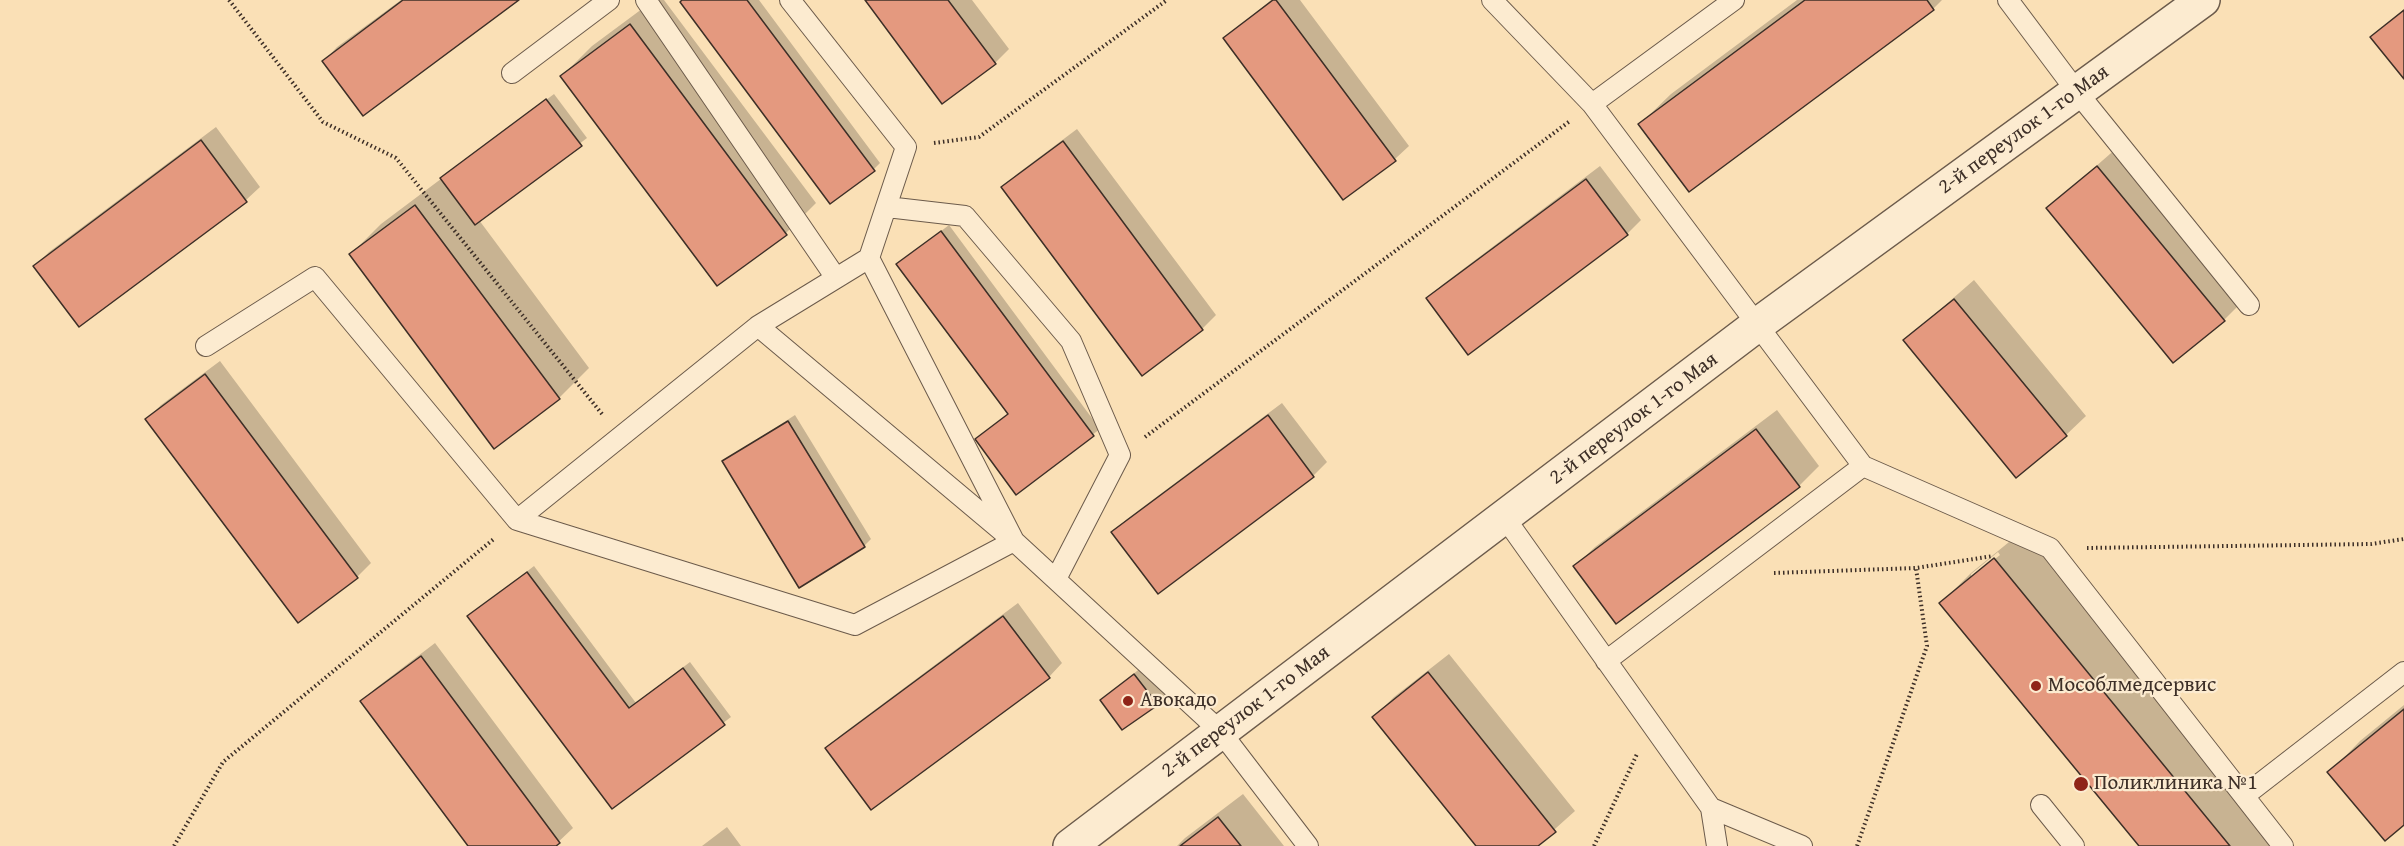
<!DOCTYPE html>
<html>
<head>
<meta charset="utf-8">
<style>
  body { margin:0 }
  canvas { display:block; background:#fae0b6 }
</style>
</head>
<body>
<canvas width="2404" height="846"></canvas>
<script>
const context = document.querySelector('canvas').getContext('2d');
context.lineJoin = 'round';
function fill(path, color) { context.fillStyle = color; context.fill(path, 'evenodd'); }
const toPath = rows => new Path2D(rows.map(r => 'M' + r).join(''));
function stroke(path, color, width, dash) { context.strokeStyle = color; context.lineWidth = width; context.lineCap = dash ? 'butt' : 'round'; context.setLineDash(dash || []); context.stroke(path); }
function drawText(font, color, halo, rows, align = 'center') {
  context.font = font + ' "Gentium Book Plus",serif'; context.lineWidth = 4.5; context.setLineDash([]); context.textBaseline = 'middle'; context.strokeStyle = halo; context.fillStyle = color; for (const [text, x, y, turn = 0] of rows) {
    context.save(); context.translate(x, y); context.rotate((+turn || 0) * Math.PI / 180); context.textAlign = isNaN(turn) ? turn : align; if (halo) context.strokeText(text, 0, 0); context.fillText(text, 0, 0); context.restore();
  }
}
fill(toPath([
  [401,0,516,0,324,61,337,47],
  [654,0,664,0,816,203,786,233,717,284,562,76,592,46],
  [684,0,759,0,880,163,874,169],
  [867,0,972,0,1009,49,995,63],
  [1271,0,1300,0,1409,146,1395,159,1225,38],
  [1797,0,1942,0,1933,9,1640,124,1671,94],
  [2404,9,2404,76,2372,37],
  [554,94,587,138,479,220,589,368,559,398,351,254,381,224],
  [216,127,260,187,246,200,79,325,35,266,49,252],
  [1077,129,1216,315,1202,329,1003,187,1017,174],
  [2118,147,2244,300,2224,320,2048,208],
  [1600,166,1641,220,1627,234,1428,298,1442,285],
  [949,225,1100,429,1016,492,1009,413,898,264],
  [1974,280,2086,416,2066,435,1905,340],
  [220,361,371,563,357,577,147,419,161,405],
  [1282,403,1327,462,1313,476,1113,532,1127,519],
  [1777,410,1819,466,1799,486,1575,566,1595,547],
  [795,415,871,539,864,546,724,461],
  [2025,529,2285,846,2141,846,1941,603,1971,573],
  [1998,552,2000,555,1971,578,1971,574],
  [534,566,636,703,690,662,731,717,612,807,469,616],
  [1018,603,1062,663,1049,677,827,748,841,735],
  [435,643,573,828,554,846,470,846,362,701,376,688],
  [1449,654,1575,811,1536,846,1478,846,1374,717,1394,697],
  [1149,661,1170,690,1157,704,1102,700],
  [2404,705,2404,823,2330,772,2360,741],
  [1243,794,1284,846,1177,846,1185,838],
  [727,827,741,846,702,846]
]), '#0003');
const building = toPath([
  [403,0,519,0,363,116,322,61,403,0],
  [682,0,747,0,875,171,830,204,680,2,682,0],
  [865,0,948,0,996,64,942,104,865,0],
  [1273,0,1276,0,1396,161,1343,200,1223,38,1273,0],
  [1805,0,1927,0,1934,10,1689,192,1638,124,1805,0],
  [2404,10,2404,79,2370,37,2404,10],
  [630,24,787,235,717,286,560,76,630,24],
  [546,99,582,146,475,225,440,178,546,99],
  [201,140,247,202,79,327,33,266,201,140],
  [1063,141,1203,330,1142,376,1001,187,1063,141],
  [2097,166,2225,321,2173,363,2046,208,2097,166],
  [1586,179,1628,235,1468,355,1426,298,1586,179],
  [415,205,560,399,494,449,349,254,415,205],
  [941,231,1094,436,1016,495,975,439,1008,414,896,264,941,231],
  [1954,299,2067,436,2016,478,1903,340,1954,299],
  [205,374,358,578,298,623,145,419,205,374],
  [1268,415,1314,477,1158,594,1111,532,1268,415],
  [788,421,865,547,799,588,722,461,788,421],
  [1756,429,1800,487,1616,624,1573,566,1756,429],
  [1994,558,2230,846,2139,846,1939,603,1994,558],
  [527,572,629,708,683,668,725,725,612,809,467,616,527,572],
  [1003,616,1050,678,871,810,825,748,1003,616],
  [421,656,560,843,556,846,468,846,360,701,421,656],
  [1428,672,1556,832,1538,846,1476,846,1372,717,1428,672],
  [1134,674,1158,705,1122,730,1100,700,1134,674],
  [2404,709,2404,825,2385,841,2327,772,2404,709],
  [1218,817,1241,846,1180,846,1218,817]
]);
fill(building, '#e4997f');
stroke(building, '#3d2f27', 1.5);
const service = toPath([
  [646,0,836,278],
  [790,0,906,147,869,258],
  [1492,0,1592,104,1863,466,1606,661],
  [2008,0,2077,92,2249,305],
  [512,73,609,0],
  [1592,104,1734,0],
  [887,207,965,216,1071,341,1120,455,1056,579],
  [758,326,517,520,855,625,1014,541,758,326,869,258,1014,541,1220,731,1308,846],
  [206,346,315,277,517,520],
  [1863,466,2050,548,2283,846],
  [1505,518,1711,808,1717,846],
  [2244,796,2404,672],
  [2041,805,2074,846],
  [1711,808,1802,846]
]);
const tertiary = toPath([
  [1070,846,1757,325,2203,0]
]);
stroke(service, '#6c5b4b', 22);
stroke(tertiary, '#6c5b4b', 36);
stroke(toPath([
  [229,0,323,122,396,158,602,414],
  [934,143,979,137,1167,0],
  [1145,437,1570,121],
  [2087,548,2371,544,2404,539],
  [1774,573,1916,568,1993,556],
  [174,846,223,762,495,538],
  [1594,846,1637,754],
  [1857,846,1927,646,1916,568]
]), '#3d2f27', 4, [1.5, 3]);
stroke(service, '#fcebd0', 20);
stroke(tertiary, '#fcebd0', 33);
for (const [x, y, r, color] of [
  [2036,686,6,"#8f2418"],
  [1128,701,6,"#8f2418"],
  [2081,784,8,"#8f2418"]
]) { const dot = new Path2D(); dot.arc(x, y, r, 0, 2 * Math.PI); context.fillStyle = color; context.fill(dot); stroke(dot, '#fcebd0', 2); }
drawText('21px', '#3d2f27', '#fcebd0', [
  ["2-й переулок 1-го Мая",2024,130,-36],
  ["2-й переулок 1-го Мая",1634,419,-37],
  ["2-й переулок 1-го Мая",1246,712,-37]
]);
drawText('21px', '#3d2f27', '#fcebd0', [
  ["Мособлмедсервис",2048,686],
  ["Авокадо",1140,701],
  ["Поликлиника №1",2094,784]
], 'left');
</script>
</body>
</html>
